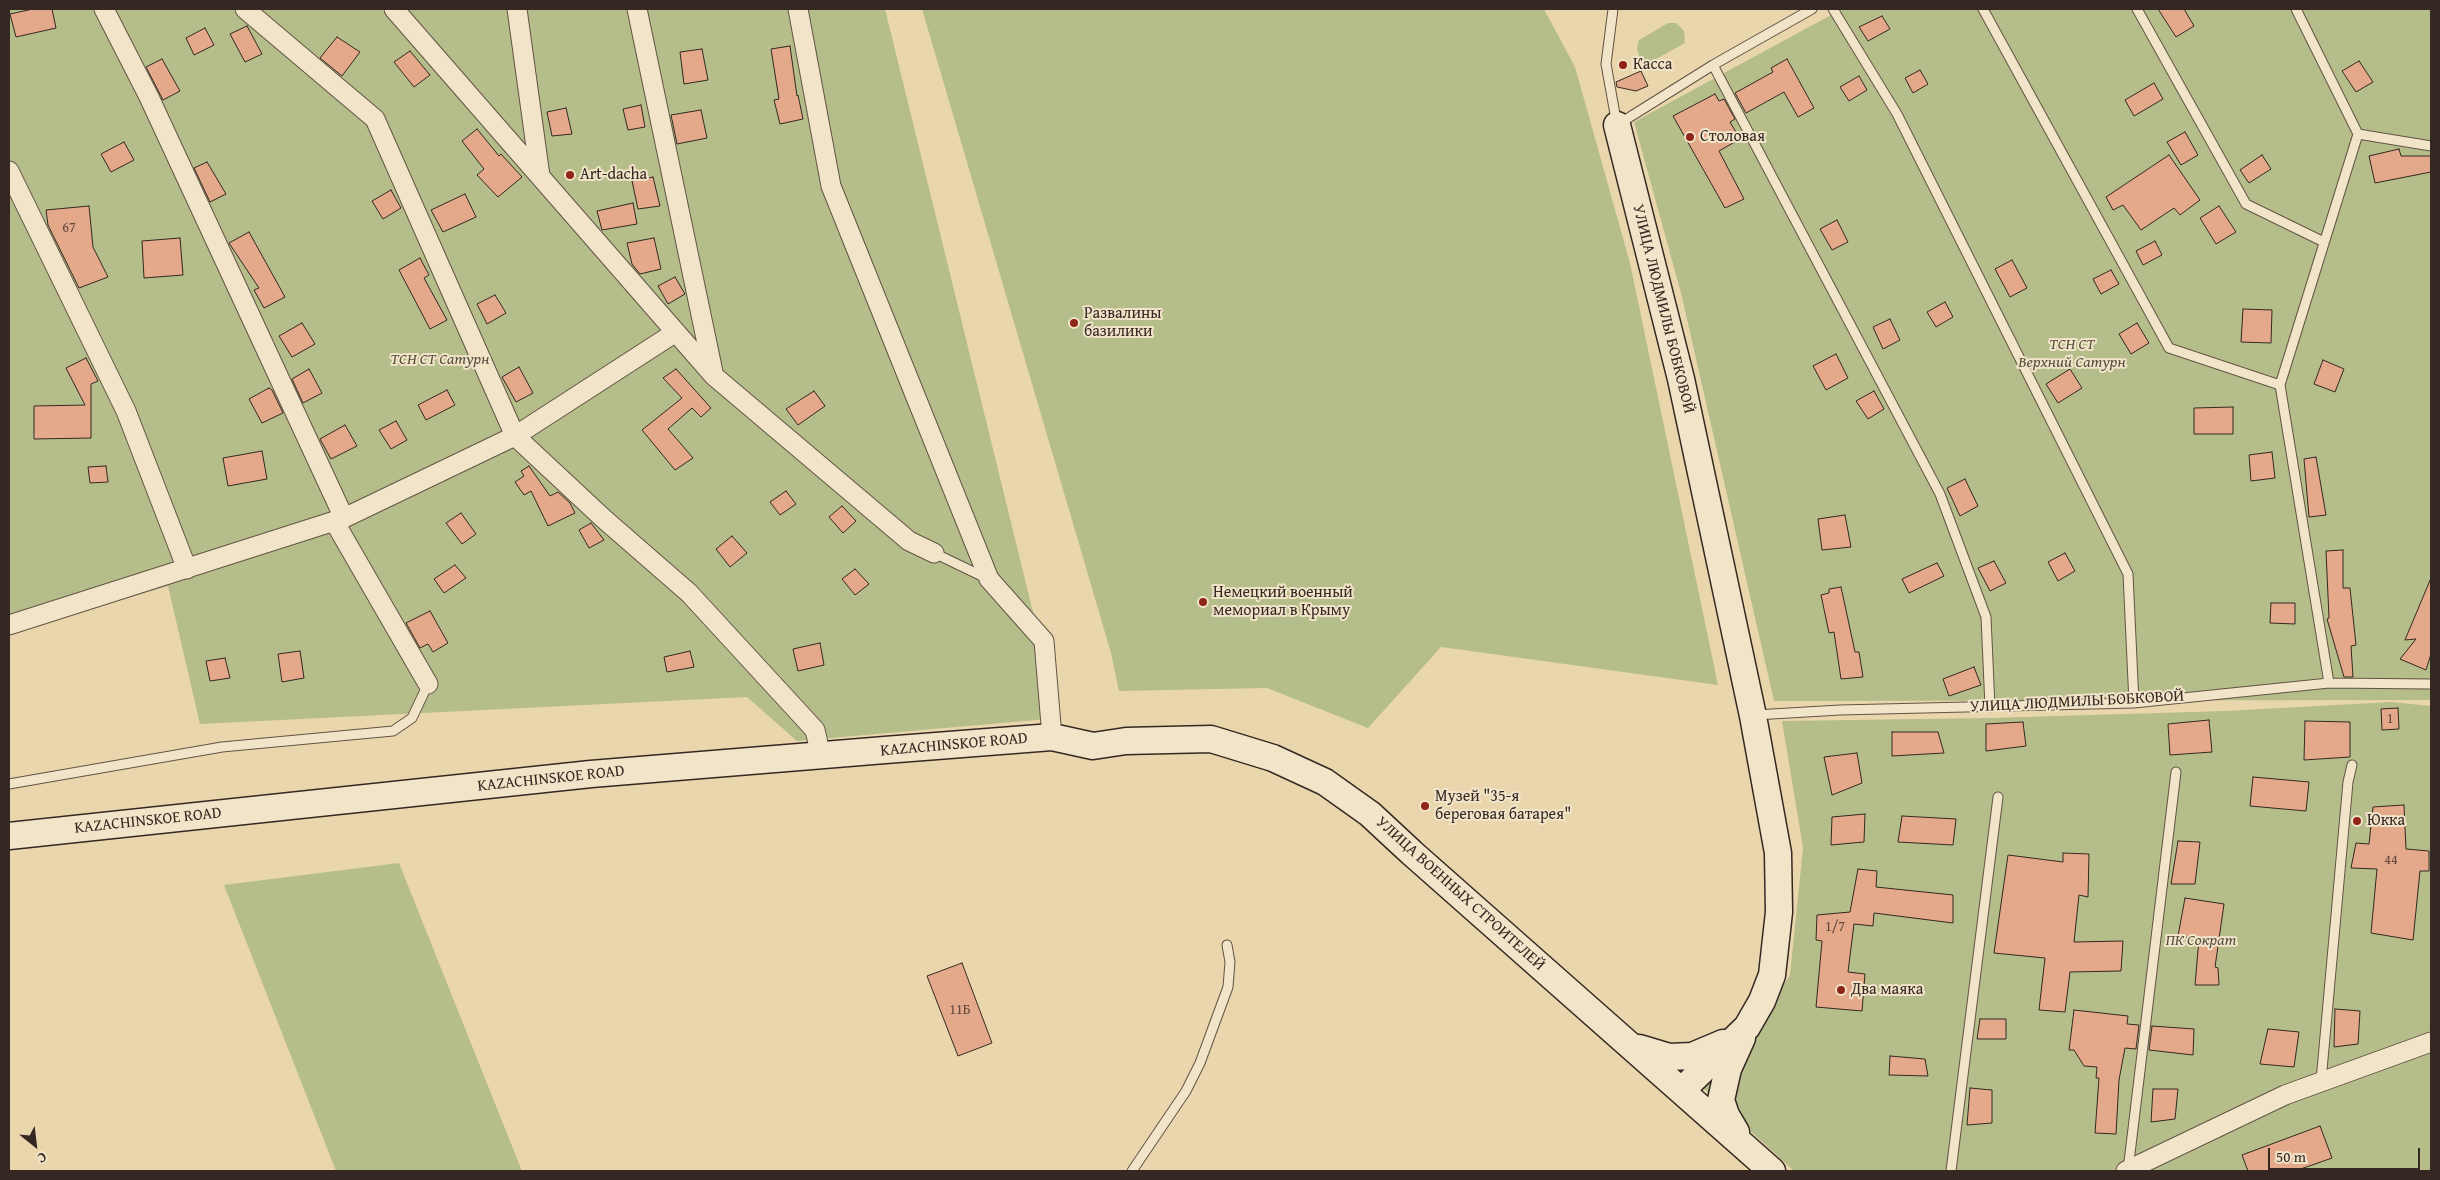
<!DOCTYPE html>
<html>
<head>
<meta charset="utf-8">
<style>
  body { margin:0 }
  #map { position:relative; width:2440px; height:1180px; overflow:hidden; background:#ead6ac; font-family:"Gentium Book Plus",serif }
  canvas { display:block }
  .frame { position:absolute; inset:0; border:10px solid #352822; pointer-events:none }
  .north { position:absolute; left:10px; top:1120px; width:50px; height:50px; -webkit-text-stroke:4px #f1e4c9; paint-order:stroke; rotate:151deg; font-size:14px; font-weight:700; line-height:20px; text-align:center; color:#352822 }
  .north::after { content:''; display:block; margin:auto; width:18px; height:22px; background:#352822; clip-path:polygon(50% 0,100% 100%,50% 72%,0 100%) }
  .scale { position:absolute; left:2268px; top:1148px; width:152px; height:22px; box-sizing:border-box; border:2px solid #352822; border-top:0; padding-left:6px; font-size:15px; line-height:18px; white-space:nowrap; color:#352822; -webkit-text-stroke:4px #f1e4c9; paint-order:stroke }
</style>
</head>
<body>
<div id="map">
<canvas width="2440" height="1180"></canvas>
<div class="frame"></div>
<div class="north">С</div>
<div class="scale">50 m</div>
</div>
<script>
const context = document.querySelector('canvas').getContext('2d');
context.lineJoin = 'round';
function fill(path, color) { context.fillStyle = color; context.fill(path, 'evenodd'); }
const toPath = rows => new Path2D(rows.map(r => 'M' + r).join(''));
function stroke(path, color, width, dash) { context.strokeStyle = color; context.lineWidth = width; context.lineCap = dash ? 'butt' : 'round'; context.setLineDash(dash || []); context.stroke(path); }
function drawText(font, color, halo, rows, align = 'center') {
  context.font = font + ' "Gentium Book Plus",serif'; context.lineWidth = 4; context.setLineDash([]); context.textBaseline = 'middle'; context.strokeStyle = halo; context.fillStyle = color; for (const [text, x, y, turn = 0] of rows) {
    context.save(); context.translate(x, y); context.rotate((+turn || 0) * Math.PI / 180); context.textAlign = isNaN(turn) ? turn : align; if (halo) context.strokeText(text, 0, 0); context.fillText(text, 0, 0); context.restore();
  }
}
fill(toPath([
  [9,9,885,9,1059,718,797,741,747,697,200,724,168,586,9,633],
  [922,9,1544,9,1575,67,1630,263,1718,685,1441,647,1368,728,1267,688,1119,691,1111,653],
  [1842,9,2431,9,2431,700,1774,701,1681,293,1634,122],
  [1668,23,1676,23,1684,31,1685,43,1649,63,1640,58,1637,49,1639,40],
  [2391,702,2431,706,2431,1171,1794,1171,1702,1087,1743,1049,1790,975,1803,848,1782,721,1990,718,2225,711],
  [399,863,522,1171,336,1171,224,885]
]), '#b5be8a');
const building = toPath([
  [33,9,52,9,56,28,16,37,10,14,33,9],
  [2158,9,2184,9,2194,26,2176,37,2158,9],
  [1882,16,1890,29,1868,41,1859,27,1882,16],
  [247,26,262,54,245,62,230,34,247,26],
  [205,28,214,45,194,55,186,38,205,28],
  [337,37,360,52,342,76,320,58,337,37],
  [790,46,797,96,798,95,803,119,780,124,774,100,779,99,771,49,790,46],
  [702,49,708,80,684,84,680,52,702,49],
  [410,51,430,75,414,87,394,62,410,51],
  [162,59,180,91,163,100,146,67,162,59],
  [1787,59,1814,108,1798,117,1784,92,1746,113,1735,93,1773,72,1771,68,1787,59],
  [2359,61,2373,82,2356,92,2342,71,2359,61],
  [1920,70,1928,84,1913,93,1905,78,1920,70],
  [1641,71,1648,86,1636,91,1617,87,1616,82,1641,71],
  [1859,76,1867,90,1849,101,1840,87,1859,76],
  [2154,83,2163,99,2134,116,2125,100,2154,83],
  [1715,94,1719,101,1724,99,1735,119,1730,122,1740,139,1719,151,1744,199,1725,208,1673,116,1715,94],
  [641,105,645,127,628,130,623,109,641,105],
  [566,108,572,134,552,136,547,112,566,108],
  [701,110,707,138,677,144,671,115,701,110],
  [477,129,499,156,501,154,522,177,498,197,477,175,484,169,462,141,477,129],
  [2185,132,2198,155,2181,165,2167,142,2185,132],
  [124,142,134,160,111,172,101,154,124,142],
  [2399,149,2401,156,2431,156,2431,172,2375,183,2369,156,2399,149],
  [2169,155,2200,200,2180,215,2174,208,2141,230,2123,205,2113,210,2106,197,2169,155],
  [2262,155,2271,169,2249,183,2240,170,2262,155],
  [207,162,226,194,210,202,194,168,207,162],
  [653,177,660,206,638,209,632,181,653,177],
  [391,190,401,208,383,219,372,201,391,190],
  [465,194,476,217,443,232,431,210,465,194],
  [633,203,637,224,602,230,597,211,633,203],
  [89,206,93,247,108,277,79,288,48,225,46,210,89,206],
  [2219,206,2236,232,2216,244,2200,218,2219,206],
  [1837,220,1848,242,1832,250,1820,229,1837,220],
  [249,232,285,297,264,308,254,290,259,288,229,243,249,232],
  [180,238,183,275,144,278,142,241,180,238],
  [654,238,661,269,640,274,632,264,627,243,654,238],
  [2155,241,2162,255,2143,265,2136,251,2155,241],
  [420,258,429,275,424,278,447,320,430,329,399,270,420,258],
  [2012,260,2027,288,2010,297,1995,269,2012,260],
  [2111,270,2119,284,2101,294,2093,279,2111,270],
  [675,277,685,294,668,304,658,286,675,277],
  [495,295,506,313,487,324,477,304,495,295],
  [1945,302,1953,317,1936,327,1927,312,1945,302],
  [2243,309,2272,310,2271,343,2241,342,2243,309],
  [1890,319,1900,340,1883,349,1873,327,1890,319],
  [302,323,315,344,292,357,279,336,302,323],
  [2137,323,2149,343,2131,354,2119,334,2137,323],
  [1836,354,1848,378,1826,390,1813,366,1836,354],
  [86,358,98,381,91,384,91,438,34,439,34,406,85,405,66,368,86,358],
  [2323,360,2344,369,2335,392,2314,384,2323,360],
  [519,367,533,393,516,402,502,377,519,367],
  [309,369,322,393,303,403,292,379,309,369],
  [676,369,711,408,701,417,692,408,668,429,693,458,675,470,642,430,682,398,663,378,676,369],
  [2070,369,2082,388,2058,403,2046,384,2070,369],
  [269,388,272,390,283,413,262,423,249,399,269,388],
  [447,390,455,405,426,420,418,405,447,390],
  [814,391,825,406,798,425,786,409,814,391],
  [1874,391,1884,409,1868,419,1856,401,1874,391],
  [2233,407,2233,434,2194,434,2194,408,2233,407],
  [396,421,407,440,391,449,379,430,396,421],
  [345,425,357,446,331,459,320,439,345,425],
  [262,451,267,479,228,486,223,458,262,451],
  [2272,452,2275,478,2251,481,2249,455,2272,452],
  [2316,457,2326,515,2309,517,2304,459,2316,457],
  [106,466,108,482,90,483,88,467,106,466],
  [529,466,550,496,558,492,570,503,575,513,548,526,531,491,524,495,515,482,524,476,521,471,529,466],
  [1965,479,1978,506,1960,516,1947,488,1965,479],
  [786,491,796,504,780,515,770,502,786,491],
  [842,506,856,521,843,533,829,517,842,506],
  [461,513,476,534,462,544,446,523,461,513],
  [1845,515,1851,547,1822,550,1818,519,1845,515],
  [591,523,604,540,589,548,579,530,591,523],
  [732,536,747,553,730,567,716,549,732,536],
  [2343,550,2343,588,2350,588,2356,645,2351,646,2353,677,2344,677,2327,619,2329,618,2326,551,2343,550],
  [2065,553,2075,571,2058,581,2048,562,2065,553],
  [1994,561,2006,583,1990,591,1978,568,1994,561],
  [1937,563,1944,576,1909,593,1902,579,1937,563],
  [455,565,466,578,444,593,434,579,455,565],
  [855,569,869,584,855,595,842,579,855,569],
  [2431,578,2431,654,2426,670,2400,659,2416,639,2405,640,2431,578],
  [1841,587,1855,652,1859,652,1863,677,1841,679,1834,632,1829,633,1821,595,1829,593,1829,589,1841,587],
  [2271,603,2295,603,2295,624,2270,623,2271,603],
  [430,611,448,643,433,652,428,644,420,648,406,623,430,611],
  [820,643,824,665,798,671,793,649,820,643],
  [300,651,304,678,282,682,278,654,300,651],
  [690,651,694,667,667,672,664,657,690,651],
  [225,658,230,678,210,681,206,661,225,658],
  [1974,667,1981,685,1949,696,1943,679,1974,667],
  [2398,708,2399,729,2382,730,2381,709,2398,708],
  [2209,720,2212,752,2170,755,2168,724,2209,720],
  [2305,721,2350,722,2350,757,2304,760,2305,721],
  [2023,722,2026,746,1986,751,1986,724,2023,722],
  [1892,732,1938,732,1944,753,1892,756,1892,732],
  [1857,753,1862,783,1832,795,1824,757,1857,753],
  [2253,777,2309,782,2306,811,2250,806,2253,777],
  [2404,805,2406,849,2429,851,2429,871,2420,871,2413,940,2371,933,2377,869,2351,868,2356,843,2369,844,2373,807,2404,805],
  [1865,814,1864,842,1831,845,1832,817,1865,814],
  [1902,816,1956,819,1953,845,1898,842,1902,816],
  [2178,841,2200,842,2195,884,2171,884,2178,841],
  [2063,853,2089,854,2088,897,2079,895,2074,942,2123,941,2121,971,2070,972,2065,1012,2039,1010,2045,958,1994,953,2008,855,2063,862,2063,853],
  [1858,869,1877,871,1876,887,1953,895,1953,923,1874,913,1873,926,1854,924,1848,972,1865,974,1862,1011,1816,1007,1822,941,1816,940,1817,915,1850,912,1858,869],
  [2185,898,2224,904,2215,967,2218,968,2219,985,2195,985,2199,939,2178,936,2185,898],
  [962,963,992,1043,958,1056,927,976,962,963],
  [2335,1009,2360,1011,2358,1044,2334,1047,2335,1009],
  [2074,1010,2128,1016,2127,1024,2139,1025,2136,1049,2125,1048,2119,1080,2116,1134,2095,1133,2099,1078,2096,1078,2097,1067,2084,1066,2074,1050,2069,1050,2074,1010],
  [1980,1019,2006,1019,2006,1039,1977,1039,1980,1019],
  [2152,1026,2194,1029,2193,1055,2149,1050,2152,1026],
  [2268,1029,2299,1032,2294,1067,2260,1064,2268,1029],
  [1890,1056,1925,1059,1928,1076,1889,1075,1890,1056],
  [1970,1088,1992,1090,1992,1123,1967,1125,1970,1088],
  [2153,1089,2178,1089,2175,1119,2151,1122,2153,1089],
  [2320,1126,2332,1158,2295,1171,2248,1171,2242,1155,2320,1126]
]);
fill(building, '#e4a88a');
stroke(building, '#352822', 1);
const service = toPath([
  [1613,9,1606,64,1617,125,1713,65,1812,9],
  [1833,9,1897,114,2128,574,2134,703],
  [1983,9,2169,348,2280,385],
  [2137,9,2246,204,2324,242],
  [2296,9,2358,134,2280,385,2329,683],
  [1713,65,1940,494,1986,617,1990,707],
  [2358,134,2431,146],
  [934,553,986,578],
  [1755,715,1840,710,2134,703,2329,683,2431,684],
  [9,784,222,747,393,731,412,718,428,684],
  [2321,1081,2348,782,2352,765],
  [2128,1170,2176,772],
  [1132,1171,1186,1091,1200,1063,1228,987,1230,962,1227,945],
  [1951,1171,1998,797]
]);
const minor = toPath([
  [104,9,149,97,344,518],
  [245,9,375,119,515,436,604,519,689,593,815,730,821,756],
  [394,9,714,376,909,541,934,553],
  [517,9,540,176],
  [637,9,713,372],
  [798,9,831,186,989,579,1044,641,1052,737],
  [9,171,126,411,187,569],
  [334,521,428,684],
  [9,625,344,518,515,436,676,332],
  [2126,1171,2285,1095,2431,1042]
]);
const secondary = toPath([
  [1617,125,1681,379,1753,716,1778,853,1779,912,1772,975,1762,1001,1747,1027,1682,1090],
  [9,836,591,774,885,750,1052,737,1093,746,1126,741,1211,739,1273,758,1325,782,1370,814,1412,853,1772,1171],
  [1639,1048,1669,1057,1692,1056,1723,1043],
  [1736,1132,1726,1115,1721,1100,1728,1069,1742,1038]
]);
stroke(service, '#625444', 11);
stroke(minor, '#625444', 21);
stroke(secondary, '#352822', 29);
stroke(service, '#f1e4c9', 9);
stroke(minor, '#f1e4c9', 19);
stroke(secondary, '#f1e4c9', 26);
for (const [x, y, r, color] of [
  [1623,65,5,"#8f2418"],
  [1690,137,5,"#8f2418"],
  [570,175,5,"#8f2418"],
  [1074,323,5,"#8f2418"],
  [1203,602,5,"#8f2418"],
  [1425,806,5,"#8f2418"],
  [2357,821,5,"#8f2418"],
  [1841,990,5,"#8f2418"]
]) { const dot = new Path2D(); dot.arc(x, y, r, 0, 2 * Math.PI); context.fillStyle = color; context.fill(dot); stroke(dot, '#f1e4c9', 2); }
drawText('14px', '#61483c', null, [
  ["67",69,228],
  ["1",2390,719],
  ["44",2391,860],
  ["1/7",1835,927],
  ["11Б",960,1010]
]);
drawText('16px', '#352822', '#f1e4c9', [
  ["Касса",1633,65],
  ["Столовая",1700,137],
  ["Art-dacha",580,175],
  ["Развалины",1084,314],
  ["базилики",1084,332],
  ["Немецкий военный",1213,593],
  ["мемориал в Крыму",1213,611],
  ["Музей \"35-я",1435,797],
  ["береговая батарея\"",1435,815],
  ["Юкка",2367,821],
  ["Два маяка",1851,990]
], 'left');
drawText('16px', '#352822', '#f1e4c9', [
  ["УЛИЦА ЛЮДМИЛЫ БОБКОВОЙ",1663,309,76],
  ["УЛИЦА ЛЮДМИЛЫ БОБКОВОЙ",2077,702,-3],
  ["KAZACHINSKOE ROAD",954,745,-5],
  ["KAZACHINSKOE ROAD",551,779,-6],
  ["KAZACHINSKOE ROAD",148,821,-6],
  ["УЛИЦА ВОЕННЫХ СТРОИТЕЛЕЙ",1460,894,42]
]);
drawText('italic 16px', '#554e3c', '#f1e4c9', [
  ["ТСН СТ",2072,345],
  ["Верхний Сатурн",2072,363],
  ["ТСН СТ Сатурн",440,360],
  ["ПК Сократ",2201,941]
]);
</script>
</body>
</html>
